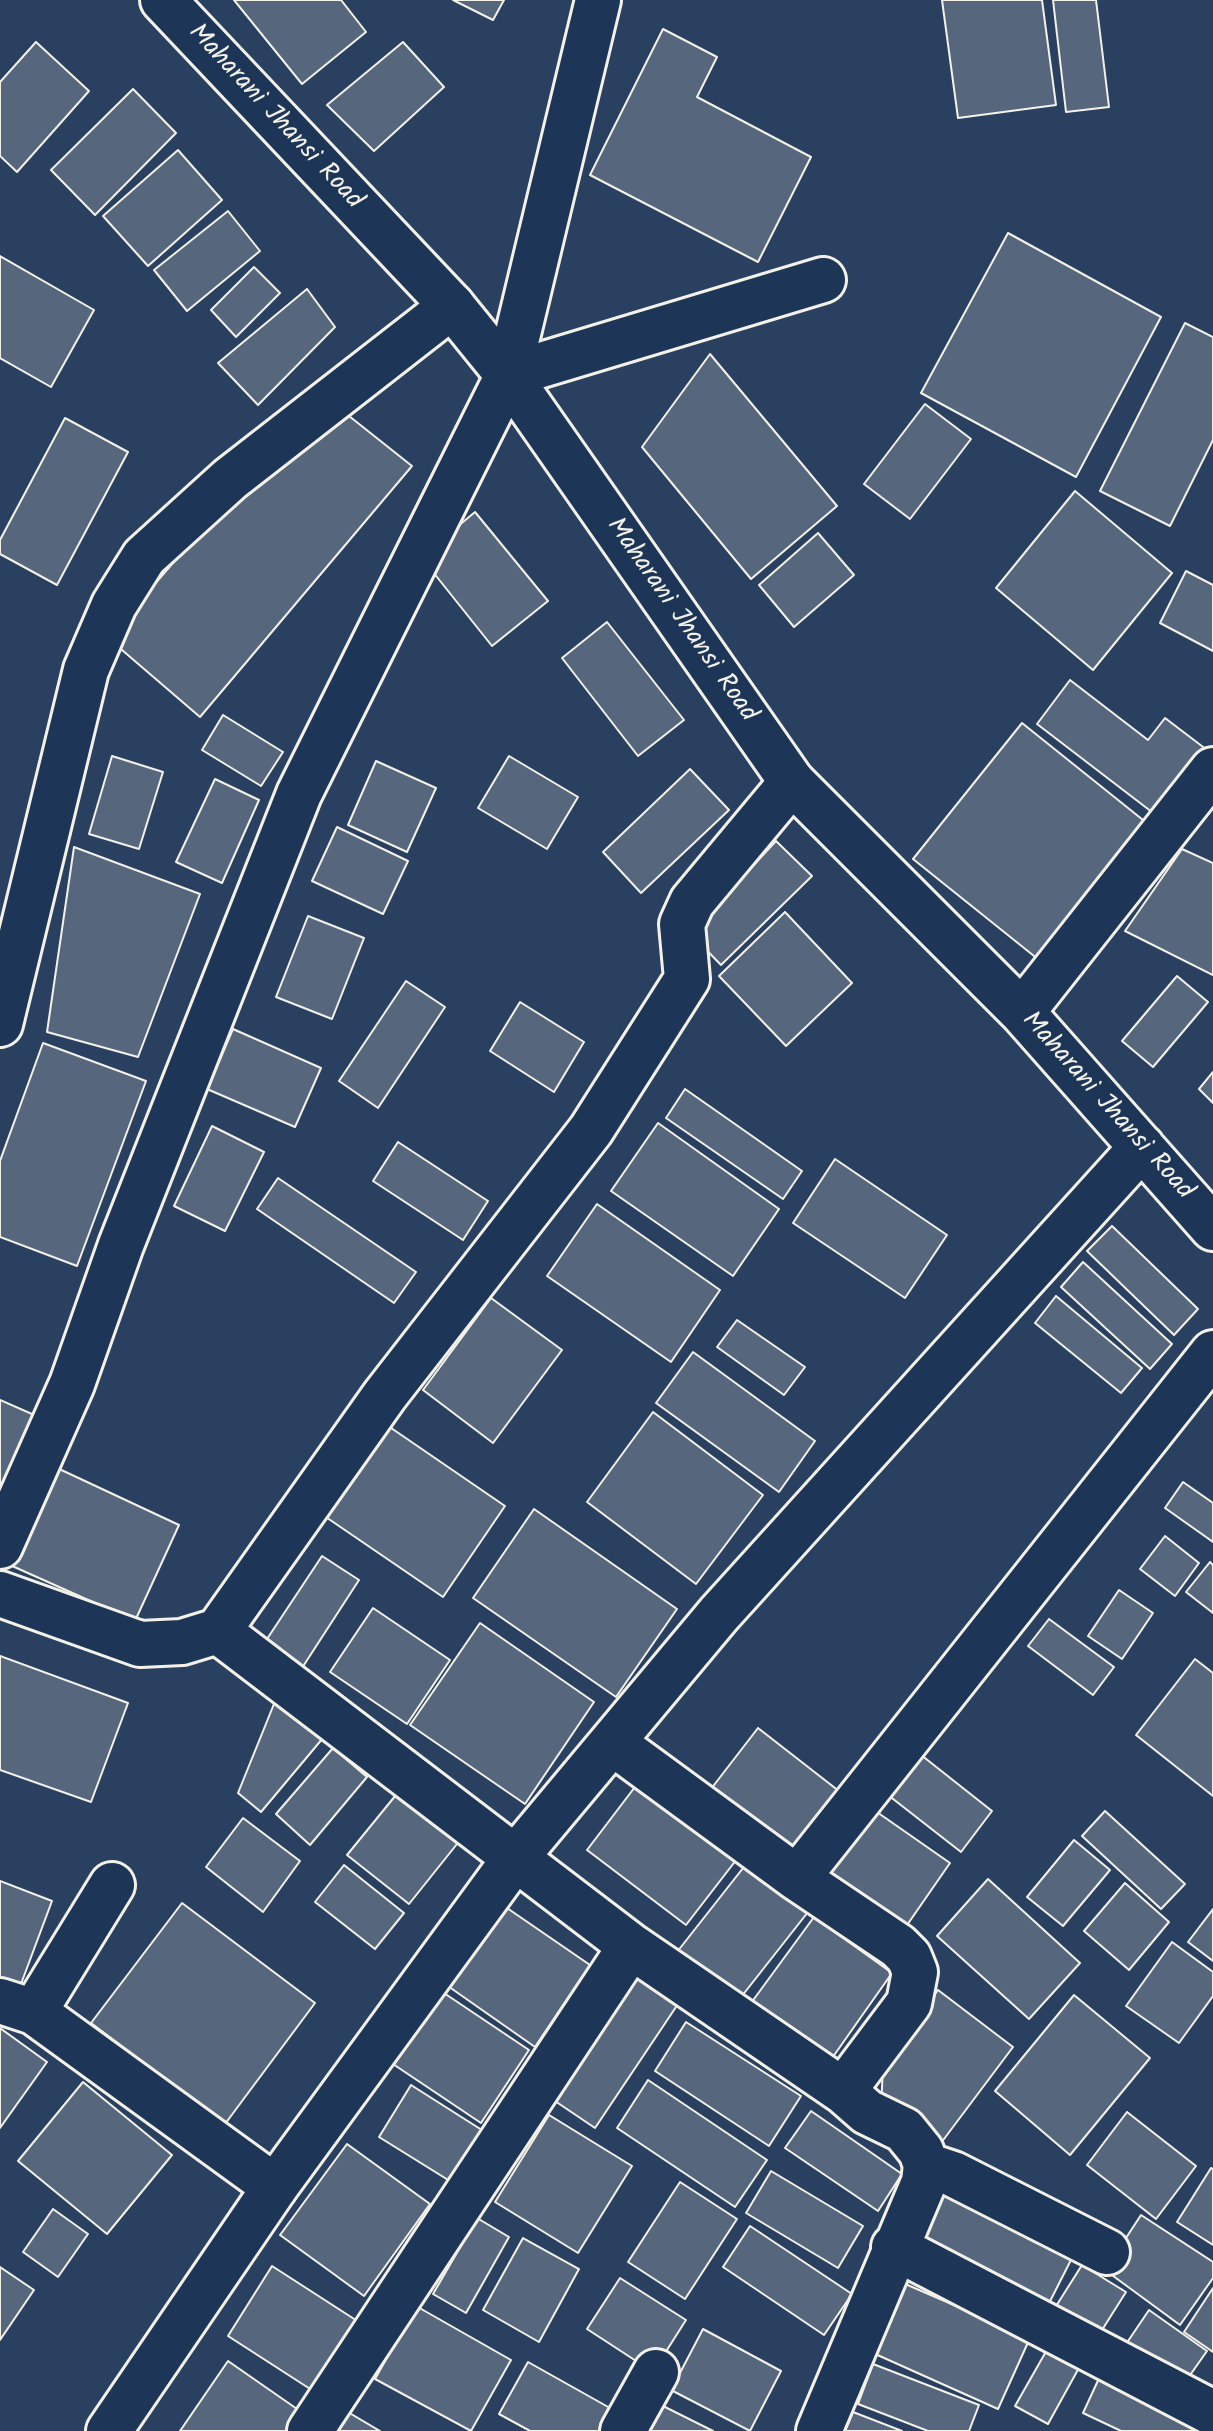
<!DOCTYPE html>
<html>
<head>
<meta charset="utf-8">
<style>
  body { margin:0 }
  canvas { display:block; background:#2a4060 }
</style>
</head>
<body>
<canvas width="1213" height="2431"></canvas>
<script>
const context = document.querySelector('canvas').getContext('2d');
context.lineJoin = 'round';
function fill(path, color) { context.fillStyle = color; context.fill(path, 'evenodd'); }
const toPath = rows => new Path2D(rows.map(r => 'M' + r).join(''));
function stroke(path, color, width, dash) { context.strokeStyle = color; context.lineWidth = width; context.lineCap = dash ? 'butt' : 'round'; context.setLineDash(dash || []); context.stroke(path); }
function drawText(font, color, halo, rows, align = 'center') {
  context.font = font + ' Kalam,sans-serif'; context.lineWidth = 6; context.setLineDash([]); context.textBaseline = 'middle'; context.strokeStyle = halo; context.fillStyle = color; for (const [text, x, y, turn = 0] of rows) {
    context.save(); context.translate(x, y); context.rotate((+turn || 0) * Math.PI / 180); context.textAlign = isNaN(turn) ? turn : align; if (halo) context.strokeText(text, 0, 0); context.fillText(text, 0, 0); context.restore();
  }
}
const building = toPath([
  [234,0,341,0,366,32,302,84,234,0],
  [453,0,504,0,493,20,453,0],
  [942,0,1042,0,1056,105,958,118,942,0],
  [1053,0,1096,0,1109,107,1066,112,1053,0],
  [663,29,717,57,697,97,811,157,758,262,590,175,663,29],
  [36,42,89,91,17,172,0,156,0,82,36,42],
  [403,42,444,87,374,151,327,105,403,42],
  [133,89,176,133,95,215,51,170,133,89],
  [178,150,222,200,148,266,103,216,178,150],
  [228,211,260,251,187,311,154,270,228,211],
  [1008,233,1161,317,1076,477,921,393,1008,233],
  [0,256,94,310,51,387,0,358,0,256],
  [254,267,280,293,236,337,211,310,254,267],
  [307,289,335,327,258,405,218,363,307,289],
  [1185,323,1213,337,1213,440,1170,526,1100,491,1185,323],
  [710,354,837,506,751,579,642,447,710,354],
  [925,404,971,439,910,519,864,484,925,404],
  [344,412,412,466,200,717,108,638,262,460,344,412],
  [65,418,128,452,57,585,0,554,0,540,65,418],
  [1075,491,1172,573,1093,670,996,588,1075,491],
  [475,512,548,601,492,646,421,557,475,512],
  [818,533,854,575,794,627,759,585,818,533],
  [1186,571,1213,585,1213,651,1160,623,1186,571],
  [607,622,684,720,638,756,562,658,607,622],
  [1070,680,1148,740,1165,718,1211,753,1161,819,1037,724,1070,680],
  [223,715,283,752,261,786,202,750,223,715],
  [1022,723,1153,828,1044,964,913,859,1022,723],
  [112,756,163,772,139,849,89,834,112,756],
  [509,756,578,797,547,849,478,808,509,756],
  [376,761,436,788,407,852,348,825,376,761],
  [690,769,729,810,641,893,603,852,690,769],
  [215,779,259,800,222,883,176,862,215,779],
  [337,827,408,861,383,914,312,881,337,827],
  [776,841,812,876,721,965,690,933,776,841],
  [74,847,200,894,138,1057,47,1032,74,847],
  [1182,849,1213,863,1213,975,1125,931,1182,849],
  [785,912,852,983,786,1046,719,976,785,912],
  [308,916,364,938,332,1019,276,997,308,916],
  [1177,976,1208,1002,1153,1067,1122,1041,1177,976],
  [406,981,445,1007,378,1108,339,1081,406,981],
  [520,1002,584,1042,554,1092,490,1051,520,1002],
  [233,1029,321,1068,295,1127,207,1089,233,1029],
  [43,1043,146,1081,77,1266,0,1237,0,1161,43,1043],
  [1213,1072,1213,1103,1199,1089,1213,1072],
  [685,1089,802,1171,783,1199,666,1118,685,1089],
  [658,1123,779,1209,733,1276,611,1191,658,1123],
  [212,1126,264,1152,225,1231,174,1206,212,1126],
  [398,1142,488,1201,463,1240,373,1181,398,1142],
  [835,1159,947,1235,905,1298,793,1223,835,1159],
  [278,1178,416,1272,394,1303,257,1209,278,1178],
  [597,1204,720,1290,671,1362,547,1276,597,1204],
  [1112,1226,1198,1309,1174,1335,1087,1251,1112,1226],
  [1083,1262,1172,1344,1150,1369,1061,1287,1083,1262],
  [1056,1296,1142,1368,1121,1393,1035,1323,1056,1296],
  [491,1298,562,1350,493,1443,423,1390,491,1298],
  [737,1320,805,1367,784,1395,717,1347,737,1320],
  [693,1352,815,1441,779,1492,656,1403,693,1352],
  [0,1400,41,1418,0,1507,0,1400],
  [653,1412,763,1495,696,1584,587,1502,653,1412],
  [378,1419,505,1506,443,1597,317,1511,378,1419],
  [55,1467,179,1525,135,1621,10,1565,55,1467],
  [1183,1482,1213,1503,1213,1542,1165,1508,1183,1482],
  [534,1509,677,1609,616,1697,473,1598,534,1509],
  [1165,1536,1199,1563,1175,1596,1140,1569,1165,1536],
  [322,1556,359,1580,302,1668,265,1642,322,1556],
  [1210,1562,1213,1565,1213,1613,1186,1592,1210,1562],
  [1119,1590,1153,1613,1122,1659,1088,1636,1119,1590],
  [373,1608,450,1660,407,1724,330,1672,373,1608],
  [1049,1619,1114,1667,1093,1695,1028,1646,1049,1619],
  [480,1623,594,1702,525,1804,410,1725,480,1623],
  [0,1656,128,1703,91,1802,0,1770,0,1656],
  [1195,1659,1213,1673,1213,1796,1136,1735,1195,1659],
  [276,1699,323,1738,261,1812,238,1793,276,1699],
  [758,1728,844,1795,790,1865,704,1798,758,1728],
  [911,1747,992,1811,961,1852,879,1788,911,1747],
  [333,1748,367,1777,310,1845,276,1814,333,1748],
  [641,1779,740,1855,686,1925,587,1850,641,1779],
  [400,1790,461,1839,409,1904,347,1855,400,1790],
  [864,1803,950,1863,905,1928,819,1868,864,1803],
  [1105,1811,1185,1884,1161,1909,1082,1836,1105,1811],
  [243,1818,300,1861,263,1912,206,1867,243,1818],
  [1074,1840,1110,1870,1063,1926,1027,1897,1074,1840],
  [747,1863,808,1912,738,2001,677,1952,747,1863],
  [344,1865,404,1913,375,1949,315,1902,344,1865],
  [988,1879,1080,1963,1029,2019,937,1936,988,1879],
  [0,1881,52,1901,18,1992,0,1986,0,1881],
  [1125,1883,1169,1922,1129,1970,1084,1931,1125,1883],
  [491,1897,590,1965,535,2047,435,1977,491,1897],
  [182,1903,315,2003,225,2124,91,2023,182,1903],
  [1213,1909,1213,1961,1188,1942,1213,1909],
  [814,1917,892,1973,823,2071,743,2014,814,1917],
  [1172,1942,1213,1972,1213,1996,1179,2043,1126,2006,1172,1942],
  [634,1975,678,2004,595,2128,552,2099,634,1975],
  [432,1985,529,2050,481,2123,384,2058,432,1985],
  [938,1990,1013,2047,935,2151,881,2111,883,2065,938,1990],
  [1074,1995,1150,2058,1070,2155,995,2091,1074,1995],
  [686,2022,801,2096,769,2146,655,2071,686,2022],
  [0,2028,47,2062,0,2128,0,2028],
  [648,2080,767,2160,735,2207,617,2128,648,2080],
  [83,2082,172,2155,107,2234,18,2161,83,2082],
  [411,2085,485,2132,453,2183,379,2137,411,2085],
  [811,2111,902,2174,878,2211,785,2148,811,2111],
  [1127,2112,1196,2166,1156,2219,1087,2165,1127,2112],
  [549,2115,632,2166,578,2253,495,2202,549,2115],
  [347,2144,430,2204,364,2296,280,2235,347,2144],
  [1211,2168,1213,2169,1213,2245,1177,2222,1211,2168],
  [771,2171,863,2226,838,2268,746,2213,771,2171],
  [680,2182,737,2219,685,2299,628,2262,680,2182],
  [945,2185,1072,2258,1043,2315,914,2245,945,2185],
  [53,2209,88,2234,58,2277,23,2252,53,2209],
  [1141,2215,1213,2262,1213,2278,1180,2325,1105,2270,1141,2215],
  [477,2218,509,2237,466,2313,433,2294,477,2218],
  [750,2226,852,2294,824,2335,723,2267,750,2226],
  [523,2238,579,2269,539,2342,483,2310,523,2238],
  [1082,2265,1126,2292,1090,2349,1046,2322,1082,2265],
  [272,2266,365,2326,321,2396,228,2336,272,2266],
  [0,2267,34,2290,0,2340,0,2267],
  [620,2278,686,2320,653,2372,587,2329,620,2278],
  [903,2283,1030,2338,998,2409,873,2353,903,2283],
  [1213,2288,1213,2352,1184,2332,1213,2288],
  [416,2306,511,2360,471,2431,375,2379,416,2306],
  [1149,2310,1207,2351,1181,2388,1124,2347,1149,2310],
  [703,2329,781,2371,750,2431,671,2390,703,2329],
  [1048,2348,1080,2366,1048,2424,1015,2406,1048,2348],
  [228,2361,310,2418,301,2431,180,2431,228,2361],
  [528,2362,626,2417,617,2431,530,2431,499,2414,528,2362],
  [873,2364,979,2405,969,2431,928,2431,858,2404,873,2364],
  [1101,2374,1199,2421,1194,2431,1121,2431,1083,2413,1101,2374],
  [649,2399,713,2431,632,2431,649,2399],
  [336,2405,380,2431,320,2431,336,2405],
  [853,2412,902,2431,845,2431,853,2412]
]);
fill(building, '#56677d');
stroke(building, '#f4f1e8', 2);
const street = toPath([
  [0,1024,86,670,114,605,144,557,230,479,452,306],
  [0,1546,72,1384,121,1245,299,794,508,375,823,280],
  [0,1594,140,1644,182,1642,218,1631,631,1946,843,2091],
  [218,1631,385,1395,591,1130,687,979,682,924,692,902,792,782],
  [613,1743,797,1878,898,1946,909,1957,915,1972,909,2003,843,2091,867,2112,904,2130,921,2151,926,2165,924,2182,819,2431],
  [797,1878,1213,1353],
  [0,2001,34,2012,275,2187],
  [34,2012,112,1885],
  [926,2165,953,2174,1107,2252],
  [894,2247,1213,2413],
  [310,2431,631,1946],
  [623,2431,656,2372]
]);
const secondary = toPath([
  [163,0,452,306,508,375,792,782,1022,1012,1213,1228],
  [508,375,598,0],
  [1022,1012,1213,770],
  [109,2431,275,2187,516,1857,719,1614,1142,1147]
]);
stroke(street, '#f4f1e8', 50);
stroke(secondary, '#f4f1e8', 50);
stroke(street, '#1d3557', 44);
stroke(secondary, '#1d3557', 44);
drawText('26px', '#f4f1e8', '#1d3557', [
  ["Maharani Jhansi Road",274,118,47],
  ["Maharani Jhansi Road",680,621,55],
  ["Maharani Jhansi Road",1106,1107,48]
]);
</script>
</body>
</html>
